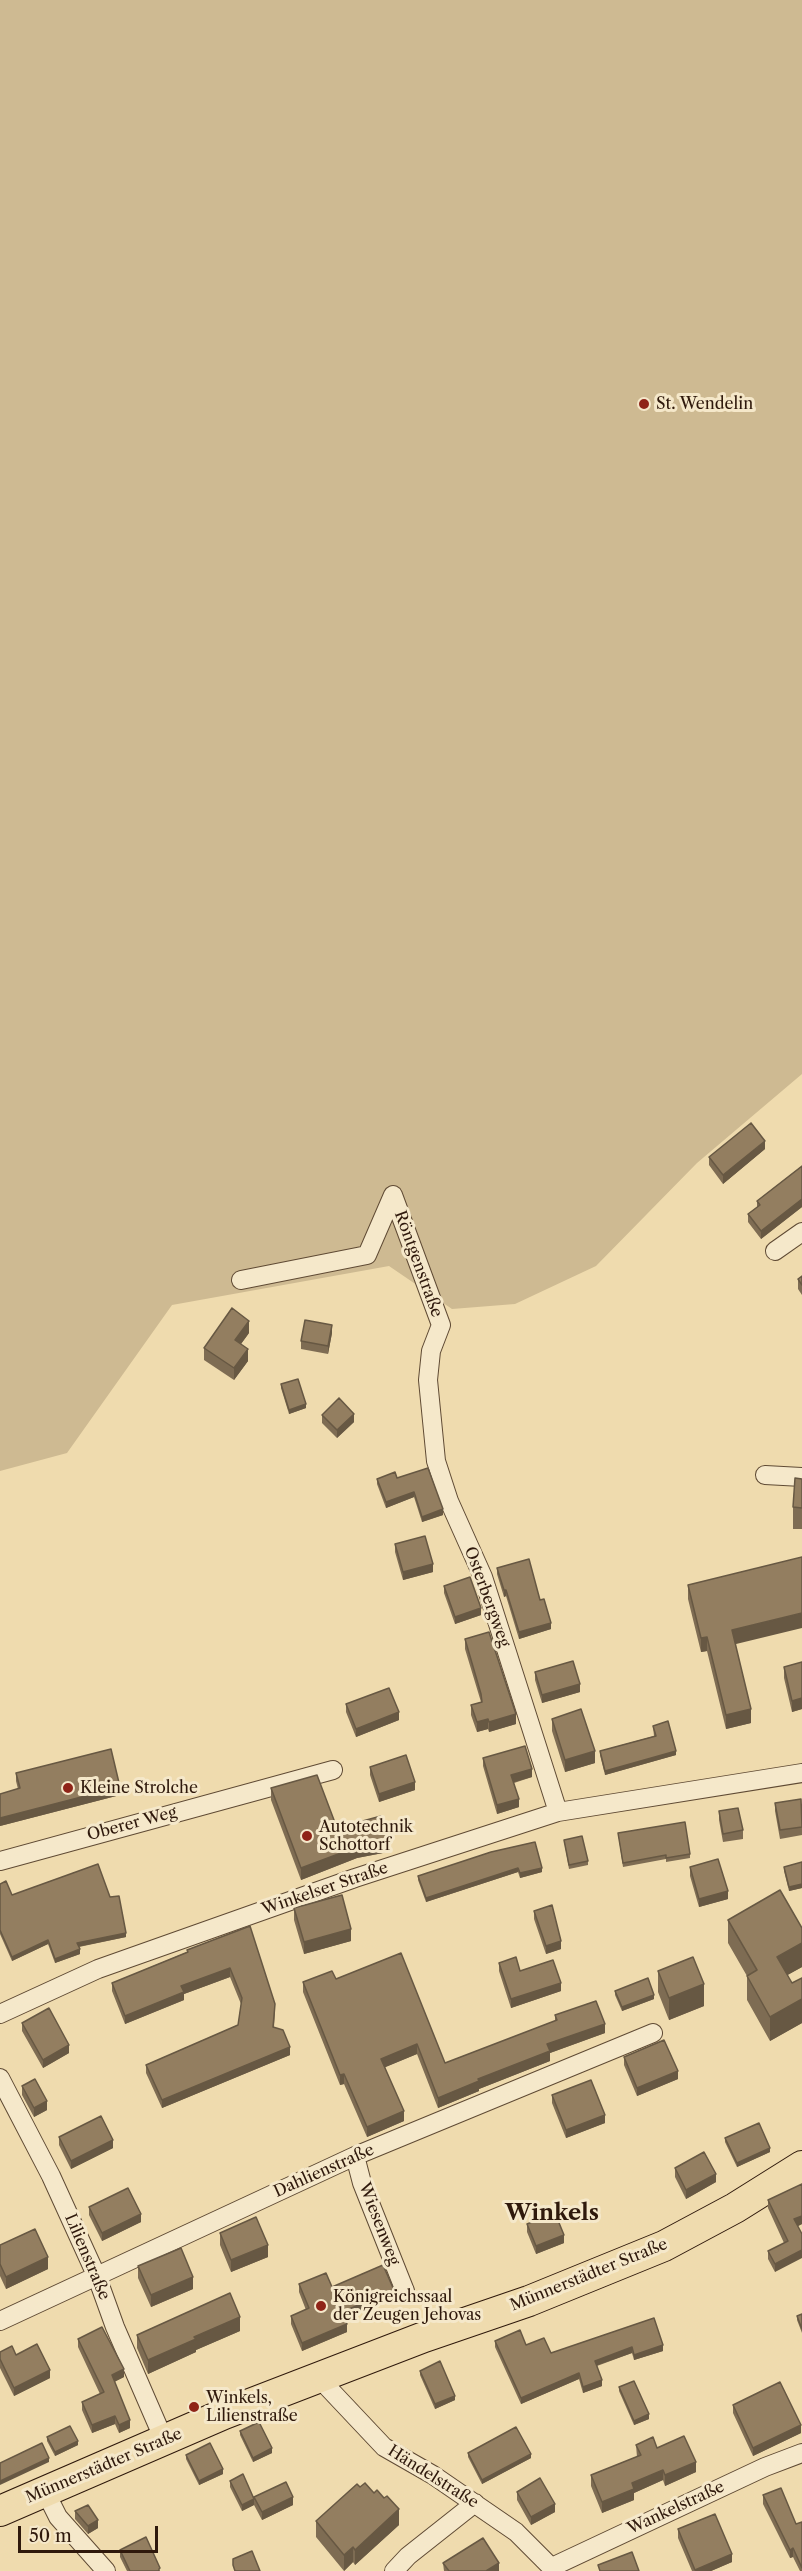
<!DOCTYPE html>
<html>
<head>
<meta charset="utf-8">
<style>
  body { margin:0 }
  #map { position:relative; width:802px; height:2571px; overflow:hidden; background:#efdbae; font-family:"Libre Caslon Text",serif }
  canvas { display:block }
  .scale { position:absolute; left:18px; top:2526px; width:140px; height:27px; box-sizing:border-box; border:3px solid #2f190c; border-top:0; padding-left:8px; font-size:18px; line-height:21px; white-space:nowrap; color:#2f190c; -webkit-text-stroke:4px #f5e8ca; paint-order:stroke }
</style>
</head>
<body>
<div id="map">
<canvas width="802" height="2571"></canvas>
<div class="scale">50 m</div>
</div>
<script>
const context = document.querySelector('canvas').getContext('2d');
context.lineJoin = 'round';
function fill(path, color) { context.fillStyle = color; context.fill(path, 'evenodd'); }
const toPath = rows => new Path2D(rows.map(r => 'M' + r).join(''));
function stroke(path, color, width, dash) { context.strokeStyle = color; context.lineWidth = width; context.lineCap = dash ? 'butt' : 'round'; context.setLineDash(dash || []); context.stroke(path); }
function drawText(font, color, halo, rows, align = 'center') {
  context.font = font + ' "Libre Caslon Text",serif'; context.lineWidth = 6; context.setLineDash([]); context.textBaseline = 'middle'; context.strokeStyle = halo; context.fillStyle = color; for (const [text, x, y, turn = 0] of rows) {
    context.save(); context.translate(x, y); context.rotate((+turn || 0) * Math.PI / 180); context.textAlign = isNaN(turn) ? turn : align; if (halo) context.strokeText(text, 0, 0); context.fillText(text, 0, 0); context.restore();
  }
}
fill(toPath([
  [0,0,802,0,802,1074,697,1163,596,1266,515,1304,452,1309,389,1266,172,1305,67,1453,0,1471]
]), '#ceba92');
const street = toPath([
  [775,1251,802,1232],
  [241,1280,367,1255,393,1195,441,1325,431,1351,428,1380,436,1461,449,1501,483,1577,558,1812],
  [765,1475,802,1477],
  [0,1861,333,1770],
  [0,2014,98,1969,355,1878,558,1812,802,1773],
  [0,2078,51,2176,97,2277,115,2327,164,2440],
  [355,2156,362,2183,405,2291],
  [0,2321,355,2156,653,2033],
  [318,2377,384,2447,433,2475,516,2532,555,2571],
  [45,2491,58,2517,106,2571],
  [552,2567,765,2467,802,2453],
  [394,2571,408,2556,475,2503]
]);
const primary = toPath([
  [0,2511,224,2414,424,2337,529,2301,664,2246,735,2208,802,2166]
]);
stroke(street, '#5f4a34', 20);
stroke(primary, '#2f190c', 32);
stroke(street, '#f5e8ca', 18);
stroke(primary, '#efdbae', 30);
fill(toPath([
  [765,1149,723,1184,709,1165,709,1157],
  [802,1166,802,1207,761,1239,748,1222,748,1214,757,1207,757,1201],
  [802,1276,802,1295,798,1289,798,1279],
  [249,1333,241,1344,248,1361,234,1380,204,1360,204,1348],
  [332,1333,328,1354,301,1349,301,1341],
  [281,1384,306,1408,289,1414,281,1388],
  [322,1415,354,1422,337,1438,322,1423],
  [397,1478,443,1515,422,1522,414,1497,386,1508,377,1484,377,1479],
  [802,1479,802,1529,793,1529,793,1507],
  [395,1544,433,1572,403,1580,395,1552],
  [497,1568,551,1629,519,1639,506,1596,504,1597,497,1574],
  [688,1585,735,1644,751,1723,726,1729,707,1651,701,1652,688,1599],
  [444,1586,481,1615,455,1624,444,1593],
  [465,1639,516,1724,489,1732,488,1729,477,1732,471,1715,471,1705,481,1702,465,1649],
  [802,1662,802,1709,792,1712,784,1678,784,1667],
  [535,1672,580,1692,542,1703,535,1680],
  [346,1704,399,1720,356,1737,346,1712],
  [552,1719,595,1763,565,1772,552,1731],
  [653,1726,676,1755,605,1775,600,1755,600,1751,654,1736],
  [483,1758,532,1777,514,1783,519,1807,497,1814,483,1766],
  [370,1767,415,1790,379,1802,370,1775],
  [16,1773,120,1795,0,1826,0,1794,18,1789,16,1781],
  [271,1788,337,1828,388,1852,357,1858,301,1880,271,1800],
  [775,1803,802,1804,802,1835,780,1839,775,1811],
  [719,1811,743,1830,743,1839,723,1842,719,1820],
  [618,1833,690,1854,690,1858,666,1862,666,1859,623,1867],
  [564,1840,588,1861,588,1865,569,1869],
  [491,1852,542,1872,520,1878,518,1872,426,1902,418,1880,418,1876],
  [802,1862,802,1888,789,1891,784,1871,784,1867],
  [690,1867,728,1899,699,1907,690,1876],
  [0,1884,12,1895,110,1897,126,1937,79,1947,80,1954,55,1963,48,1944,12,1961,0,1934],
  [294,1908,351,1941,304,1954,294,1920],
  [534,1911,561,1949,546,1954,534,1919],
  [728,1920,802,1967,787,1975,792,1983,802,1978,802,2023,770,2041,747,2000,747,1976,728,1943],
  [250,1926,275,2012,274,2027,290,2055,162,2108,146,2073,146,2065,238,2025,241,2004,230,1977,184,1994,184,2000,125,2024,112,1991,112,1983,187,1952,187,1950],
  [499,1963,520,1971,561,1991,511,2008,499,1971],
  [658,1971,704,2006,669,2020,658,1992],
  [336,1979,445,2063,555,2021,555,2015,605,2033,550,2053,550,2061,479,2089,479,2091,438,2108,417,2054,385,2067,404,2121,367,2137,344,2084,340,2085,303,1992,303,1982],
  [615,1991,654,1999,622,2011,615,1995],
  [22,2023,69,2053,43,2068,22,2031],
  [624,2057,678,2079,637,2096,624,2065],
  [22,2086,47,2110,34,2117,22,2095],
  [552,2095,605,2123,566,2138,552,2103],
  [59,2137,113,2148,71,2169,59,2145],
  [725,2138,770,2152,737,2167,725,2142],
  [675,2168,716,2182,686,2199,675,2177],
  [802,2185,802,2224,798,2226,775,2272,768,2259,768,2251,784,2243,768,2208,768,2200],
  [89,2207,141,2222,102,2241,89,2215],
  [527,2224,564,2243,536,2254,527,2232],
  [220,2233,268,2257,231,2272,220,2245],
  [0,2245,48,2269,6,2289,0,2276],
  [138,2266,193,2289,151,2307,138,2278],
  [299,2284,332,2287,394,2298,345,2319,347,2332,302,2351,291,2324,291,2316,306,2310,299,2292],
  [802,2314,802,2333,797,2320,797,2316],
  [654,2318,663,2351,634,2360,632,2353,597,2366,602,2386,583,2393,579,2379,521,2404,495,2347,495,2341,551,2353],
  [240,2331,196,2350,196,2352,148,2374,137,2348,137,2335],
  [78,2339,124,2377,114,2382,130,2428,119,2433,115,2424,92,2433,82,2410,82,2402,100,2394,78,2347],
  [0,2352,16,2355,50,2378,14,2396,0,2368],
  [420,2371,455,2400,435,2409,420,2375],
  [619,2387,649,2419,634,2425,619,2391],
  [733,2405,801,2433,753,2456,733,2413],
  [240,2431,272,2453,253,2462,240,2435],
  [47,2437,78,2445,55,2456,47,2441],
  [636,2445,657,2448,696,2472,665,2486,663,2480,634,2493,634,2500,602,2513,591,2486,591,2475,637,2457],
  [468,2453,531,2458,482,2484,468,2457],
  [186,2455,223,2474,199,2485,186,2459],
  [230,2481,254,2499,293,2505,262,2520,254,2505,242,2511,230,2487],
  [517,2492,555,2512,531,2525,517,2500],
  [763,2495,796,2524,802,2522,802,2571,800,2571,793,2557,790,2558,763,2504],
  [75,2511,98,2528,88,2534,75,2519],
  [316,2521,399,2525,355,2565,353,2562,344,2571,316,2537],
  [678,2529,732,2562,711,2571,692,2571,678,2538],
  [120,2550,160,2571,127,2571,120,2557],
  [443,2563,499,2571,444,2571]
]), '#7e6c53');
fill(toPath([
  [765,1141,765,1149,723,1184,723,1175],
  [802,1199,802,1207,761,1239,761,1231],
  [249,1321,249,1333,235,1352,235,1340],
  [332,1325,332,1333,328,1354,328,1346],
  [248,1349,248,1361,234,1380,234,1368],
  [306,1404,306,1408,289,1414,289,1410],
  [354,1414,354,1422,337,1438,337,1430],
  [414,1492,414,1497,386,1508,386,1502],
  [443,1509,443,1515,422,1522,422,1517],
  [433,1564,433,1572,403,1580,403,1572],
  [504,1590,506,1590,506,1596,504,1597],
  [481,1608,481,1615,455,1624,455,1617],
  [802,1613,802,1628,732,1645,732,1630],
  [551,1623,551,1629,519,1639,519,1632],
  [707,1637,707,1651,701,1652,701,1638],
  [580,1684,580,1692,542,1703,542,1695],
  [802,1698,802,1709,792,1712,792,1701],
  [751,1709,751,1723,726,1729,726,1715],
  [399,1712,399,1720,356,1737,356,1729],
  [516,1714,516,1724,489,1732,489,1722],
  [488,1719,488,1729,477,1732,477,1722],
  [595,1751,595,1763,565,1772,565,1760],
  [676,1751,676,1755,605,1775,605,1771],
  [532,1769,532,1777,511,1783,511,1775],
  [415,1782,415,1790,379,1802,379,1794],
  [120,1787,120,1795,0,1826,0,1818],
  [519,1799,519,1807,497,1814,497,1805],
  [388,1840,388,1852,357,1858,301,1880,301,1868,357,1847],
  [518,1868,518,1872,426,1902,426,1898],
  [542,1868,542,1872,520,1878,520,1873],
  [802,1884,802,1888,789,1891,789,1887],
  [728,1891,728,1899,699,1907,699,1899],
  [351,1929,351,1941,304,1954,304,1942],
  [126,1933,126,1937,77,1947,77,1943],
  [48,1940,48,1944,12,1961,12,1957],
  [561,1941,561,1949,546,1954,546,1946],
  [802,1943,802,1967,777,1981,777,1957],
  [80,1949,80,1954,55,1963,55,1959],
  [230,1968,230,1977,184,1994,184,2000,125,2024,125,2016,181,1986],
  [561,1983,561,1991,511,2008,511,1999],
  [704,1984,704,2006,669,2020,669,1998],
  [654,1995,654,1999,622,2011,622,2007],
  [802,1999,802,2023,770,2041,770,2017],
  [605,2024,605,2033,550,2053,550,2061,479,2089,479,2091,438,2108,438,2098,547,2044],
  [417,2044,417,2054,381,2069,381,2059],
  [69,2045,69,2053,43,2068,43,2060],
  [290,2047,290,2055,162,2108,162,2100],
  [678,2071,678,2079,637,2096,637,2088],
  [344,2074,344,2084,340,2085,340,2075],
  [47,2101,47,2110,34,2117,34,2108],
  [404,2111,404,2121,367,2137,367,2127],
  [605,2115,605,2123,566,2138,566,2130],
  [113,2140,113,2148,71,2169,71,2161],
  [770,2148,770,2152,737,2167,737,2163],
  [716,2174,716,2182,686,2199,686,2190],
  [141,2214,141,2222,102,2241,102,2233],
  [802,2216,802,2224,794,2228,794,2219],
  [564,2235,564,2243,536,2254,536,2246],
  [268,2245,268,2257,231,2272,231,2260],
  [802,2250,802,2258,775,2272,775,2264],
  [48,2257,48,2269,6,2289,6,2277],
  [193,2277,193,2289,151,2307,151,2295],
  [394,2290,394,2298,342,2320,342,2312],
  [240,2317,240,2331,196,2350,196,2352,148,2374,148,2360,194,2337],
  [347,2324,347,2332,302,2351,302,2343],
  [663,2345,663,2351,634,2360,634,2355],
  [632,2347,632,2353,595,2366,595,2361],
  [124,2369,124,2377,112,2383,112,2375],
  [50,2370,50,2378,14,2396,14,2388],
  [579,2373,579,2379,521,2404,521,2398],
  [602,2380,602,2386,583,2393,583,2387],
  [455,2396,455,2400,435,2409,435,2404],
  [649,2414,649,2419,634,2425,634,2421],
  [115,2416,115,2424,92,2433,92,2425],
  [130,2420,130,2428,119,2433,119,2425],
  [801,2425,801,2433,753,2456,753,2448],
  [78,2441,78,2445,55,2456,55,2452],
  [272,2448,272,2453,253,2462,253,2458],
  [531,2454,531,2458,482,2484,482,2480],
  [49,2458,49,2462,0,2485,0,2481],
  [696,2462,696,2472,665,2486,665,2475],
  [223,2469,223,2474,199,2485,199,2481],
  [663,2470,663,2480,634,2493,634,2500,602,2513,602,2502,632,2483],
  [293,2497,293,2505,262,2520,262,2512],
  [254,2499,254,2505,242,2511,242,2505],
  [555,2504,555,2512,531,2525,531,2517],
  [399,2509,399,2525,355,2565,355,2550],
  [98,2520,98,2528,88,2534,88,2526],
  [353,2547,353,2562,344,2571,344,2555],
  [793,2548,793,2557,790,2558,790,2550],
  [732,2554,732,2562,711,2571,695,2571,695,2570],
  [499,2563,499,2571,486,2571]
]), '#675843');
const building = toPath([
  [751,1123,765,1141,723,1175,709,1157,751,1123],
  [802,1166,802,1199,761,1231,748,1214,760,1205,757,1201,802,1166],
  [802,1276,802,1285,798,1279,802,1276],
  [232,1308,249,1321,235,1340,248,1349,234,1368,204,1348,232,1308],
  [305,1320,332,1325,328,1346,301,1341,305,1320],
  [298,1379,306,1404,289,1410,281,1384,298,1379],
  [339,1398,354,1414,337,1430,322,1415,339,1398],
  [428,1468,443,1509,422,1517,414,1492,386,1502,377,1479,395,1472,397,1478,428,1468],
  [795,1478,802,1479,802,1508,793,1507,795,1478],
  [425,1536,433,1564,403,1572,395,1544,425,1536],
  [802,1557,802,1613,732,1630,751,1709,726,1715,707,1637,701,1638,688,1585,802,1557],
  [529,1559,540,1600,544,1599,551,1623,519,1632,506,1590,504,1590,497,1568,529,1559],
  [470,1577,481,1608,455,1617,444,1586,470,1577],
  [489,1632,516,1714,489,1722,488,1719,477,1722,471,1705,482,1702,481,1694,465,1639,489,1632],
  [573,1661,580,1684,542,1695,535,1672,573,1661],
  [802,1662,802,1698,792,1701,784,1667,802,1662],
  [389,1688,399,1712,356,1729,346,1704,389,1688],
  [581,1709,595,1751,565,1760,552,1719,581,1709],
  [668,1721,676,1751,605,1771,600,1751,656,1736,653,1726,668,1721],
  [525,1746,532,1769,511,1775,519,1799,497,1805,483,1758,525,1746],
  [111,1749,120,1787,0,1818,0,1794,20,1788,16,1773,111,1749],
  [406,1755,415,1782,379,1794,370,1767,406,1755],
  [317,1775,337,1828,381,1816,388,1840,357,1847,301,1868,271,1788,317,1775],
  [801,1799,802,1827,780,1830,775,1803,801,1799],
  [738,1808,743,1830,723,1834,719,1811,738,1808],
  [685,1822,690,1854,666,1858,666,1855,623,1863,618,1833,685,1822],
  [582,1836,588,1861,569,1865,564,1840,582,1836],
  [535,1842,542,1868,520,1873,518,1868,426,1898,418,1876,491,1852,535,1842],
  [718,1859,728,1891,699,1899,690,1867,718,1859],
  [802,1862,802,1884,789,1887,784,1867,802,1862],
  [98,1864,110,1897,119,1896,126,1933,77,1943,80,1949,55,1959,48,1940,12,1957,0,1930,0,1884,6,1881,12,1895,98,1864],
  [780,1890,802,1928,802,1943,777,1957,792,1983,802,1978,802,1999,770,2017,747,1976,757,1970,728,1920,780,1890],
  [342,1895,351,1929,304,1942,294,1908,342,1895],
  [552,1905,561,1941,546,1946,534,1911,552,1905],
  [250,1926,275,2004,273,2027,283,2030,290,2047,162,2100,146,2065,238,2025,242,1998,230,1968,181,1986,184,1992,125,2016,112,1983,188,1952,187,1950,250,1926],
  [401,1953,445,2063,557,2020,555,2015,596,2001,605,2024,547,2044,550,2051,478,2079,479,2081,438,2098,417,2044,381,2059,404,2111,367,2127,344,2074,340,2075,303,1982,332,1971,336,1979,401,1953],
  [516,1957,520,1971,553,1960,561,1983,511,1999,499,1963,516,1957],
  [693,1957,704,1984,669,1998,658,1971,693,1957],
  [648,1978,654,1995,622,2007,615,1991,648,1978],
  [49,2008,69,2045,43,2060,22,2023,49,2008],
  [664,2040,678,2071,637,2088,624,2057,664,2040],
  [35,2079,47,2101,34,2108,22,2086,35,2079],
  [591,2080,605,2115,566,2130,552,2095,591,2080],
  [101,2116,113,2140,71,2161,59,2137,101,2116],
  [759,2123,770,2148,737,2163,725,2138,759,2123],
  [704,2152,716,2174,686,2190,675,2168,704,2152],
  [802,2184,802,2216,794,2219,802,2234,802,2250,775,2264,768,2251,788,2241,768,2200,802,2184],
  [128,2188,141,2214,102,2233,89,2207,128,2188],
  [555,2213,564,2235,536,2246,527,2224,555,2213],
  [256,2217,268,2245,231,2260,220,2233,256,2217],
  [35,2229,48,2257,6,2277,0,2264,0,2245,35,2229],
  [181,2248,193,2277,151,2295,138,2266,181,2248],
  [383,2265,394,2290,342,2312,347,2324,302,2343,291,2316,309,2308,299,2284,326,2273,332,2287,383,2265],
  [230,2293,240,2317,194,2337,196,2339,148,2360,137,2335,230,2293],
  [802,2314,802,2329,797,2316,802,2314],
  [654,2318,663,2345,634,2355,632,2347,595,2361,602,2380,583,2387,579,2373,521,2398,495,2341,520,2330,526,2345,544,2338,551,2353,654,2318],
  [102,2327,124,2369,112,2375,130,2420,119,2425,115,2416,92,2425,82,2402,104,2392,78,2339,102,2327],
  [37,2344,50,2370,14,2388,0,2359,0,2352,12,2346,16,2355,37,2344],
  [440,2361,455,2396,435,2404,420,2371,440,2361],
  [634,2381,649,2414,634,2421,619,2387,634,2381],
  [780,2382,801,2425,753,2448,733,2405,780,2382],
  [259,2422,272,2448,253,2458,240,2431,259,2422],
  [70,2426,78,2441,55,2452,47,2437,70,2426],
  [516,2427,531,2454,482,2480,468,2453,516,2427],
  [684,2436,696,2462,665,2475,663,2470,632,2483,634,2489,602,2502,591,2475,641,2455,636,2445,653,2437,657,2448,684,2436],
  [42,2443,49,2458,0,2481,0,2463,42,2443],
  [210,2443,223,2469,199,2481,186,2455,210,2443],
  [243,2474,254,2499,242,2505,230,2481,243,2474],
  [540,2478,555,2504,531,2517,517,2492,540,2478],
  [286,2482,293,2497,262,2512,254,2497,286,2482],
  [365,2483,374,2493,377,2490,384,2498,387,2496,399,2509,355,2550,353,2547,344,2555,316,2521,357,2484,360,2487,365,2483],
  [781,2488,796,2524,802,2522,802,2568,793,2548,790,2550,763,2495,781,2488],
  [88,2505,98,2520,88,2526,75,2511,88,2505],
  [715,2514,732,2554,695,2570,678,2529,715,2514],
  [146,2537,160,2568,159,2569,159,2571,130,2571,120,2550,146,2537],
  [483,2538,499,2563,486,2571,449,2571,443,2563,483,2538],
  [252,2551,260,2571,235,2571,233,2565,233,2559,252,2551],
  [632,2552,639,2571,600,2571,598,2565,632,2552]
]);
fill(building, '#937e60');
stroke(building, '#675843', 1.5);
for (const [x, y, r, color] of [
  [644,404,6,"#8f2418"],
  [68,1788,6,"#8f2418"],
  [307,1836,6,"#8f2418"],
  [321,2306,6,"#8f2418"],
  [194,2407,6,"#8f2418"]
]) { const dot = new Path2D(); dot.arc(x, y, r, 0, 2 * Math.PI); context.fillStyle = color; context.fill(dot); stroke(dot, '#f5e8ca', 2); }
drawText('16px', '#2f190c', '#f5e8ca', [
  ["St. Wendelin",656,404],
  ["Kleine Strolche",80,1788],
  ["Autotechnik",319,1827],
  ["Schottorf",319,1845],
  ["Königreichssaal",333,2297],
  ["der Zeugen Jehovas",333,2315],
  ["Winkels,",206,2398],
  ["Lilienstraße",206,2416]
], 'left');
drawText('16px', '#2f190c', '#f5e8ca', [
  ["Röntgenstraße",418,1264,70],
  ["Osterbergweg",487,1597,70],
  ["Oberer Weg",132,1824,-15],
  ["Winkelser Straße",325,1889,-19],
  ["Dahlienstraße",324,2171,-24],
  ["Wiesenweg",379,2224,69],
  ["Lilienstraße",87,2257,67],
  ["Münnerstädter Straße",589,2275,-22],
  ["Münnerstädter Straße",104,2466,-23],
  ["Händelstraße",433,2477,32],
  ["Wankelstraße",676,2508,-25]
]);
drawText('bold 22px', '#2f190c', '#f5e8ca', [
  ["Winkels",552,2214]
]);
</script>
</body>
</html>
